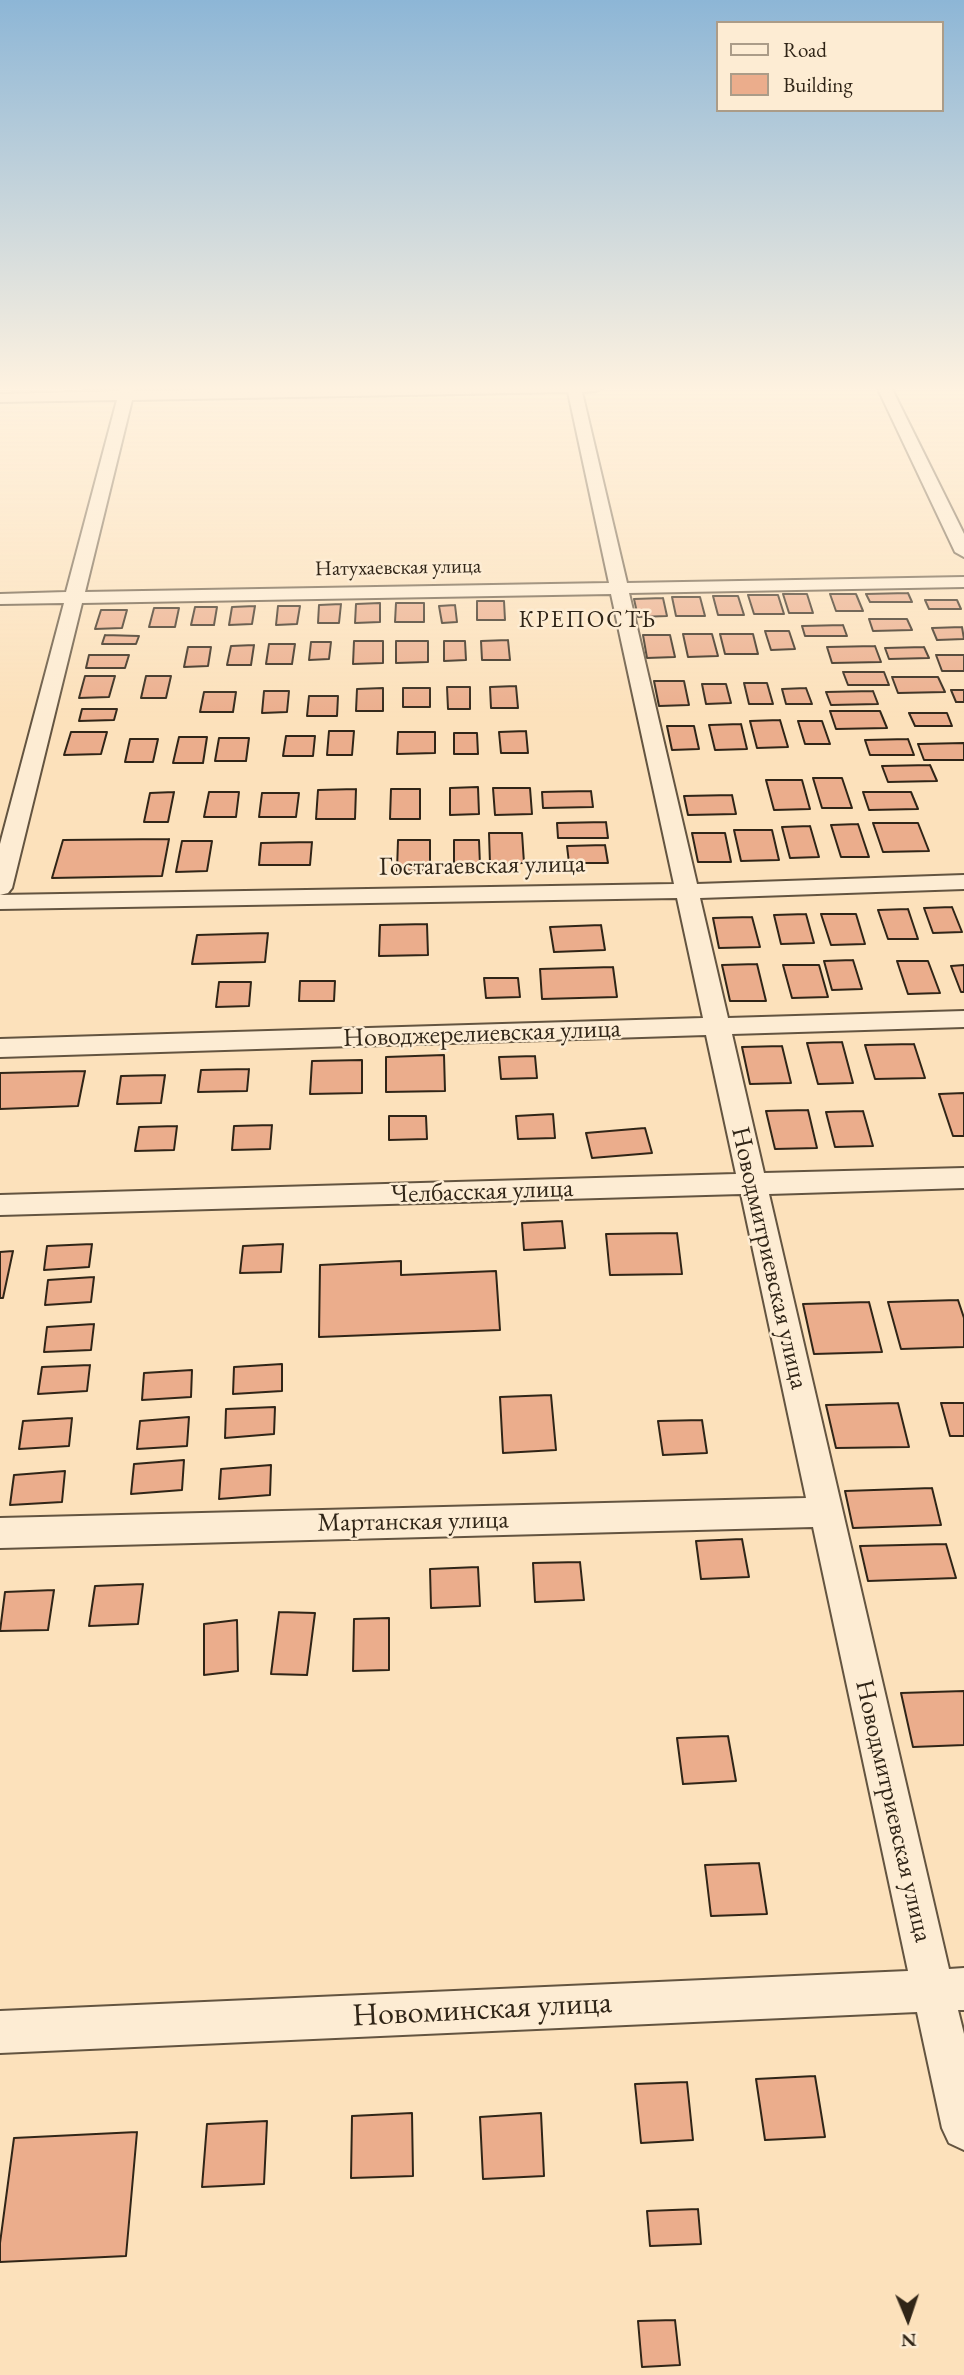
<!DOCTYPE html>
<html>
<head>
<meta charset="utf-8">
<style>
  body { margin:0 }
  #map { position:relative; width:964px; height:2375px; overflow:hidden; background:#fce1bb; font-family:"EB Garamond",serif }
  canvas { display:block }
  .legend { position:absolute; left:716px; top:21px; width:228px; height:91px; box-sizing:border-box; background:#fdecd3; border:2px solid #ab9c88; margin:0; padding:9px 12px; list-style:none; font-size:21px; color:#302517 }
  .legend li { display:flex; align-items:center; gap:14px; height:35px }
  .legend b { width:35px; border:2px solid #ab9c88 }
  .north { position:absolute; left:873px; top:2284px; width:70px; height:70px; -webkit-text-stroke:5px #fdecd3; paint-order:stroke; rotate:178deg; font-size:19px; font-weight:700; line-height:28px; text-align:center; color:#302517 }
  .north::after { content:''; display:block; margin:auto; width:24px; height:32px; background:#302517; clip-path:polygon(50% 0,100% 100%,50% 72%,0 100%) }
</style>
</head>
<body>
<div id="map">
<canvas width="964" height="2375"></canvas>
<ul class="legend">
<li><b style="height:9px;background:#fdecd3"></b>Road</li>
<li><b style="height:19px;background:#ebad8c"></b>Building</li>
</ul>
<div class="north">N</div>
</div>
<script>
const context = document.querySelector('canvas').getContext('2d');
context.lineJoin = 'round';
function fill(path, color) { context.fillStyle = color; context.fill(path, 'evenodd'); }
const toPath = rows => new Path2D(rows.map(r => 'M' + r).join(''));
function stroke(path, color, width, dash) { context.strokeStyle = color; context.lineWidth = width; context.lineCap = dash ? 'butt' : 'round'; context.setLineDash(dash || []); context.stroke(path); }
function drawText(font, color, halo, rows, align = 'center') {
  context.font = font + ' "EB Garamond",serif'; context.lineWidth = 5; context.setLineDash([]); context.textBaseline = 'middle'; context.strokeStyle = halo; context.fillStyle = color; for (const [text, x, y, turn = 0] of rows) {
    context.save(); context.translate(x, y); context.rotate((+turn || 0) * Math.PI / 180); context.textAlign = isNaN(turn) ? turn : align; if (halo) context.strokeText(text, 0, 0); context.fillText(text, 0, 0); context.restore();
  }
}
const building = toPath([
  [908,593,912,602,870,602,866,594,908,593],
  [783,594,807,594,813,613,789,613,783,594],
  [830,594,856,594,863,611,836,611,830,594],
  [748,595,778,595,784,614,754,614,748,595],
  [713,596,738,596,744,615,718,615,713,596],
  [672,597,700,597,705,616,676,616,672,597],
  [663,598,667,616,638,617,634,599,663,598],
  [925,600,957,600,961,609,929,609,925,600],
  [477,601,504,601,505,620,477,620,477,601],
  [380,603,380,622,355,623,356,604,380,603],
  [396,603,424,603,424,622,395,622,396,603],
  [341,604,339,623,318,623,319,605,341,604],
  [455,605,457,622,442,623,439,606,455,605],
  [255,606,252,624,229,625,232,607,255,606],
  [278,606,300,606,297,624,276,625,278,606],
  [195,607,217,607,214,625,191,625,195,607],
  [154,608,179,608,175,627,149,627,154,608],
  [101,610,127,610,122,628,95,629,101,610],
  [869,619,907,619,912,630,873,631,869,619],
  [843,625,847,636,805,636,802,626,843,625],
  [962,627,964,639,937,640,932,628,962,627],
  [765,631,789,631,795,649,771,650,765,631],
  [683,634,712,634,718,656,688,657,683,634],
  [720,634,753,634,758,654,725,654,720,634],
  [105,635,139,636,136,644,102,644,105,635],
  [643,635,670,635,675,657,647,658,643,635],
  [508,640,510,660,482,660,481,641,508,640],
  [354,641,383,641,383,663,353,664,354,641],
  [396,641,428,641,428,662,396,663,396,641],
  [444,641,465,641,466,660,444,661,444,641],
  [311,642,331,642,329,659,309,660,311,642],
  [269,644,295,644,292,664,266,664,269,644],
  [254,645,251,665,227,665,231,646,254,645],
  [875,646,881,662,832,663,827,647,875,646],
  [188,647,211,647,208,666,184,667,188,647],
  [924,647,929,658,889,659,885,648,924,647],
  [89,655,129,655,125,668,86,668,89,655],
  [936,655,964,655,964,671,942,671,936,655],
  [843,672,884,672,889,685,848,685,843,672],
  [85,676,115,676,109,697,79,698,85,676],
  [146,676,171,676,166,698,141,698,146,676],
  [892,677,938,677,945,692,898,693,892,677],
  [654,681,684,681,689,705,659,706,654,681],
  [744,683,767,683,773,704,749,704,744,683],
  [702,684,726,684,731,703,706,704,702,684],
  [516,686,518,708,491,708,490,687,516,686],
  [447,687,470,687,470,709,448,709,447,687],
  [383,688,383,711,356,711,357,689,383,688],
  [403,688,430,688,430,707,403,707,403,688],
  [806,688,812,704,786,704,782,689,806,688],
  [951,690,964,690,964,702,956,702,951,690],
  [264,691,289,691,287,712,262,713,264,691],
  [873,691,878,704,831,705,826,692,873,691],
  [204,692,236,692,233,712,200,712,204,692],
  [309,696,338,696,337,716,307,716,309,696],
  [82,709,117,709,114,720,79,721,82,709],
  [830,711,880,711,887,728,836,729,830,711],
  [909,713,947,713,952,726,915,726,909,713],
  [780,720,788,747,757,748,750,721,780,720],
  [798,721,822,721,830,744,805,744,798,721],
  [741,724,747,749,715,750,709,725,741,724],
  [667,726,694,726,699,749,672,750,667,726],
  [329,731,354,731,352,755,327,755,329,731],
  [526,731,528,753,501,753,499,732,526,731],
  [71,732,107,732,101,754,64,755,71,732],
  [398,732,435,732,435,753,397,754,398,732],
  [454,733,477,733,478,754,454,754,454,733],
  [286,736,315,736,313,756,283,756,286,736],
  [179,737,207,737,203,763,173,763,179,737],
  [219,738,249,738,246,761,215,761,219,738],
  [130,739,158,739,153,762,125,762,130,739],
  [908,739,914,755,870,755,865,740,908,739],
  [964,743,964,760,924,760,918,744,964,743],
  [930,765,937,781,888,782,882,766,930,765],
  [813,778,842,778,852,808,822,808,813,778],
  [766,780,802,780,810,809,774,810,766,780],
  [478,787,479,814,450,815,450,788,478,787],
  [493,788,530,788,532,814,495,815,493,788],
  [356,789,355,819,316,819,318,790,356,789],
  [391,789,420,789,420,819,390,819,391,789],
  [591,791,593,807,543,808,542,792,591,791],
  [174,792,168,822,144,822,150,793,174,792],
  [209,792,239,792,236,817,204,817,209,792],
  [863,792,911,792,918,809,869,810,863,792],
  [262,793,299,793,296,817,259,817,262,793],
  [732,795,736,814,688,815,684,796,732,795],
  [606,822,608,838,558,838,557,823,606,822],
  [873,823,918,823,929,851,883,852,873,823],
  [858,824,869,857,841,857,831,825,858,824],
  [810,826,819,857,790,858,782,827,810,826],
  [734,830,772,830,779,860,741,861,734,830],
  [489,833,522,833,524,863,490,864,489,833],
  [692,833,725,833,731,862,698,862,692,833],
  [169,839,162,876,52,878,63,840,169,839],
  [398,840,430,840,430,870,397,871,398,840],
  [454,840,479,840,480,865,454,866,454,840],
  [182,841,212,841,207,871,176,872,182,841],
  [312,842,310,865,259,865,261,843,312,842],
  [605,845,608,863,569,863,567,846,605,845],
  [952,907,962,932,933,933,924,908,952,907],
  [908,909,918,939,888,939,878,910,908,909],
  [806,914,814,943,781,944,774,915,806,914],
  [821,914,856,914,865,944,831,945,821,914],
  [752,917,760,947,719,948,713,918,752,917],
  [427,924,428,955,379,956,380,925,427,924],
  [601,925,605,950,554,952,550,927,601,925],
  [268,933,265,962,192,964,197,935,268,933],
  [853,960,862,989,832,990,824,961,853,960],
  [897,961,928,961,940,993,908,994,897,961],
  [757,964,766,1001,730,1001,722,965,757,964],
  [783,965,819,965,828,997,792,998,783,965],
  [964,965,964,992,961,992,951,966,964,965],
  [613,967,617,997,542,999,540,969,613,967],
  [484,978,518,978,520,997,486,998,484,978],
  [300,981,335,981,334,1001,299,1001,300,981],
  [219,982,251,982,249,1006,216,1007,219,982],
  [842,1042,853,1083,818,1084,807,1043,842,1042],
  [914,1044,925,1078,875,1079,865,1045,914,1044],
  [782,1046,791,1083,750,1084,742,1047,782,1046],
  [444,1055,445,1091,386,1092,386,1057,444,1055],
  [535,1056,537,1078,501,1079,499,1057,535,1056],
  [362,1060,362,1093,310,1094,312,1061,362,1060],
  [249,1069,247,1091,198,1092,201,1070,249,1069],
  [85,1071,78,1106,0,1109,0,1073,85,1071],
  [165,1075,161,1103,117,1104,121,1076,165,1075],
  [964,1093,964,1136,953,1136,939,1094,964,1093],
  [808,1110,817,1148,775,1149,766,1111,808,1110],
  [863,1111,873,1146,835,1147,826,1112,863,1111],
  [553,1114,555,1138,518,1139,516,1116,553,1114],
  [389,1116,426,1116,427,1139,389,1140,389,1116],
  [272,1125,270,1149,232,1150,234,1126,272,1125],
  [177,1126,174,1150,135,1151,139,1127,177,1126],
  [645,1128,652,1153,592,1158,586,1133,645,1128],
  [562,1221,565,1248,524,1250,522,1223,562,1221],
  [677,1233,682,1274,610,1275,606,1234,677,1233],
  [92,1244,89,1267,44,1270,47,1246,92,1244],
  [283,1244,281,1272,240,1273,243,1246,283,1244],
  [13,1251,3,1298,0,1298,0,1252,13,1251],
  [401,1261,401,1275,496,1271,500,1330,319,1337,320,1265,401,1261],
  [94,1277,91,1302,45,1305,48,1280,94,1277],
  [958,1300,964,1318,964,1347,901,1349,888,1302,958,1300],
  [869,1302,882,1352,814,1354,803,1304,869,1302],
  [94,1324,91,1350,44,1352,47,1327,94,1324],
  [282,1364,282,1391,233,1394,234,1367,282,1364],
  [90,1365,87,1391,38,1394,42,1367,90,1365],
  [192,1370,191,1397,142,1400,144,1373,192,1370],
  [551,1395,556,1450,503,1453,500,1397,551,1395],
  [898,1403,909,1447,836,1448,826,1405,898,1403],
  [941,1403,964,1403,964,1436,950,1436,941,1403],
  [275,1407,274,1434,225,1438,226,1409,275,1407],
  [189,1417,187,1446,137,1449,140,1421,189,1417],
  [72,1418,69,1446,19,1449,23,1421,72,1418],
  [702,1420,707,1453,663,1455,658,1421,702,1420],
  [184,1460,182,1490,131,1494,134,1464,184,1460],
  [271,1465,270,1495,219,1499,221,1469,271,1465],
  [65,1471,62,1502,10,1505,14,1475,65,1471],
  [932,1488,941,1525,853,1528,845,1491,932,1488],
  [742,1539,749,1577,701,1579,696,1541,742,1539],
  [946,1544,956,1578,868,1581,860,1546,946,1544],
  [580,1562,584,1600,535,1602,533,1563,580,1562],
  [478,1567,480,1606,431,1608,430,1569,478,1567],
  [143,1584,138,1624,89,1626,95,1586,143,1584],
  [54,1590,48,1630,0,1631,5,1592,54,1590],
  [279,1612,315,1613,307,1675,271,1674,279,1612],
  [389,1618,389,1670,353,1671,354,1619,389,1618],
  [237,1620,238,1671,204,1675,204,1624,237,1620],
  [964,1691,964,1745,913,1747,901,1693,964,1691],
  [728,1736,736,1781,683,1784,677,1738,728,1736],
  [759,1863,767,1914,711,1916,705,1865,759,1863],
  [815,2076,825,2137,765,2140,756,2079,815,2076],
  [687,2082,693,2140,641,2143,635,2084,687,2082],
  [412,2113,413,2176,351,2178,352,2116,412,2113],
  [541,2113,544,2176,483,2179,480,2117,541,2113],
  [267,2121,264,2184,202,2187,207,2124,267,2121],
  [137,2132,126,2256,0,2262,0,2243,14,2138,137,2132],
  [698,2209,701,2244,650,2246,647,2211,698,2209],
  [675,2320,680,2365,642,2367,638,2321,675,2320]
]);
fill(building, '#ebad8c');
stroke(building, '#302517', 2);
const street = toPath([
  [121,387,135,387,134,391,347,387,603,387,596,391,582,392,627,583,964,577,964,587,629,593,697,884,964,875,964,889,700,898,728,1018,964,1011,964,1027,732,1034,764,1173,964,1168,964,1188,769,1194,949,1969,964,1968,964,2010,958,2010,964,2034,964,2150,949,2143,942,2128,917,2012,0,2053,0,2011,908,1971,813,1527,0,1548,0,1518,806,1498,741,1194,0,1215,0,1195,736,1174,706,1035,0,1057,0,1039,703,1018,677,898,0,909,0,844,64,603,0,604,0,594,66,592,117,400,0,402,0,394,119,391,121,387],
  [568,392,609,583,85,592,132,400,568,392],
  [611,594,674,884,0,895,8,893,12,888,82,603,611,594],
  [877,387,891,387,964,534,964,557,955,552,877,387]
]);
stroke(street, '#635440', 4);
fill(street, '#fdecd3');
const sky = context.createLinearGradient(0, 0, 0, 720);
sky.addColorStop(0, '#8db6d6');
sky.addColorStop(0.54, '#fef2e0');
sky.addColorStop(1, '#fef2e000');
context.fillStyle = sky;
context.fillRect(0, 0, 964, 720);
drawText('21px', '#302517', '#fdecd3', [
  ["Натухаевская улица",398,568,-1]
]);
context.letterSpacing = '2px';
drawText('23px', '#302517', '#fdecd3', [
  ["КРЕПОСТЬ",588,621]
]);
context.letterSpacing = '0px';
drawText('26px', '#302517', '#fdecd3', [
  ["Гостагаевская улица",482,866,-1],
  ["Новоджерелиевская улица",482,1034,-2],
  ["Челбасская улица",482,1192,-2],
  ["Новодмитриевская улица",769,1258,77],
  ["Мартанская улица",413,1522,-1],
  ["Новодмитриевская улица",893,1811,77]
]);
drawText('32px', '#302517', '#fdecd3', [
  ["Новоминская улица",482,2010,-3]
]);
</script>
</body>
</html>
